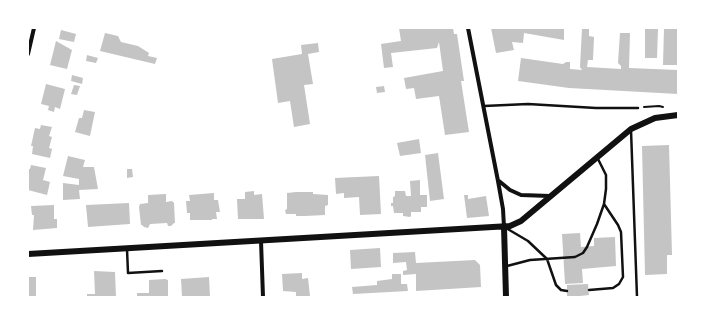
<!DOCTYPE html>
<html>
<head>
<meta charset="utf-8">
<style>
  body { margin:0 }
  #map { position:relative; width:706px; height:325px; overflow:hidden; background:#fff; font-family:Lato,sans-serif }
  canvas { display:block }
  .frame { position:absolute; inset:0; border:29px solid #fff; pointer-events:none }
</style>
</head>
<body>
<div id="map">
<canvas width="706" height="325"></canvas>
<div class="frame"></div>
</div>
<script>
const context = document.querySelector('canvas').getContext('2d');
context.lineJoin = 'round';
function fill(path, color) { context.fillStyle = color; context.fill(path, 'evenodd'); }
const toPath = rows => new Path2D(rows.map(r => 'M' + r).join(''));
function stroke(path, color, width, dash) { context.strokeStyle = color; context.lineWidth = width; context.lineCap = dash ? 'butt' : 'round'; context.setLineDash(dash || []); context.stroke(path); }
fill(toPath([
  [399,28,453,28,454,34,457,34,464,81,461,81,469,132,445,135,439,96,416,99,414,88,406,89,404,78,443,71,439,42,437,48,391,53,393,67,384,68,381,44,401,41],
  [491,28,564,28,564,40,524,33,523,43,512,42,514,50,496,53],
  [582,28,589,28,589,36,594,37,593,60,588,60,587,67,621,69,621,66,618,63,620,33,630,33,629,68,678,70,678,94,569,88,518,81,521,58,563,64,566,62,570,62,570,69,582,70,580,67],
  [645,28,658,28,657,58,645,58],
  [664,28,677,28,677,65,663,65],
  [61,30,76,34,74,42,59,39],
  [105,33,118,36,121,42,138,46,149,53,148,56,157,58,155,64,100,51],
  [56,41,72,50,67,69,50,65],
  [318,43,319,52,308,54,313,84,304,85,310,124,294,127,290,101,278,103,272,59,302,54,301,45],
  [87,55,98,58,96,63,86,61],
  [72,75,83,78,82,84,71,81],
  [46,84,65,89,60,109,55,107,54,112,48,110,49,106,41,104],
  [74,85,80,86,77,95,71,94],
  [384,86,385,92,377,93,376,87],
  [84,110,95,112,90,136,75,132,79,118,82,118],
  [41,125,52,127,49,136,52,137,49,148,52,149,50,158,32,154,33,146,31,146,35,128,40,129],
  [419,139,421,153,400,156,397,143],
  [669,145,672,255,667,255,667,274,645,275,642,146],
  [438,153,444,199,430,201,425,155],
  [68,156,85,160,83,167,94,167,98,189,79,190,80,199,63,200,63,183,79,185,79,179,63,176],
  [31,165,46,168,43,180,50,182,47,195,28,190,28,169,30,169],
  [127,169,132,169,133,177,127,178],
  [379,176,381,214,360,215,359,197,344,198,344,193,336,194,335,178],
  [420,180,420,195,427,195,427,207,421,207,421,212,411,212,411,216,410,217,403,216,403,213,394,213,393,206,391,206,391,203,393,203,393,197,395,196,395,191,405,191,406,196,411,196,410,181],
  [254,191,254,195,262,194,264,219,238,219,237,199,245,199,245,192],
  [296,192,313,192,313,194,328,195,328,205,325,206,325,215,305,216,296,216,296,214,286,214,285,210,287,209,287,193],
  [214,193,214,200,218,200,220,212,216,212,217,219,212,219,212,220,190,220,190,213,187,213,186,201,190,201,189,195],
  [166,194,166,202,172,201,174,203,175,223,174,223,171,226,168,226,167,223,150,224,148,228,144,227,142,225,141,225,139,207,140,204,148,203,148,195],
  [464,195,468,195,468,199,486,196,489,216,467,218],
  [129,203,130,224,88,227,86,205],
  [54,205,54,219,57,219,57,228,33,230,34,215,32,215,31,206],
  [580,233,581,247,594,246,594,238,615,237,616,266,582,269,583,283,565,284,562,234],
  [380,248,381,267,351,269,350,250],
  [415,252,416,263,475,260,480,265,481,287,416,291,416,274,403,275,403,271,407,270,406,262,393,263,393,253],
  [94,271,115,272,116,297,87,297,87,294,95,294],
  [302,273,302,279,308,278,310,296,296,296,296,292,283,291,282,274],
  [392,274,401,274,401,284,407,284,408,291,353,294,352,287,377,285,377,281,392,279],
  [28,277,36,277,36,297,28,297],
  [209,277,210,296,182,297,181,279],
  [165,279,168,280,168,297,137,297,137,293,149,293,149,280],
  [588,284,589,295,580,296,580,297,567,296,567,285]
]), '#c4c4c4');
stroke(toPath([
  [644,107,659,106,663,107]
]), '#111', 2);
stroke(toPath([
  [484,106,528,104,596,108,638,108],
  [631,130,637,297],
  [506,228,528,241,547,259,556,285,561,290,567,291],
  [127,249,128,273,162,271],
  [507,266,530,260,575,257,583,253,587,247,597,224,604,204,606,189,606,175,597,157],
  [589,290,613,288,619,284,623,277,621,232,618,225,604,204]
]), '#111', 2.5);
stroke(toPath([
  [468,28,498,181,503,209,504,227],
  [28,54,34,28],
  [499,181,510,190,521,195,550,196],
  [261,241,263,297]
]), '#111', 4);
stroke(toPath([
  [504,227,506,297],
  [28,254,510,226,521,221,631,129,655,118,678,115]
]), '#111', 6);
</script>
</body>
</html>
